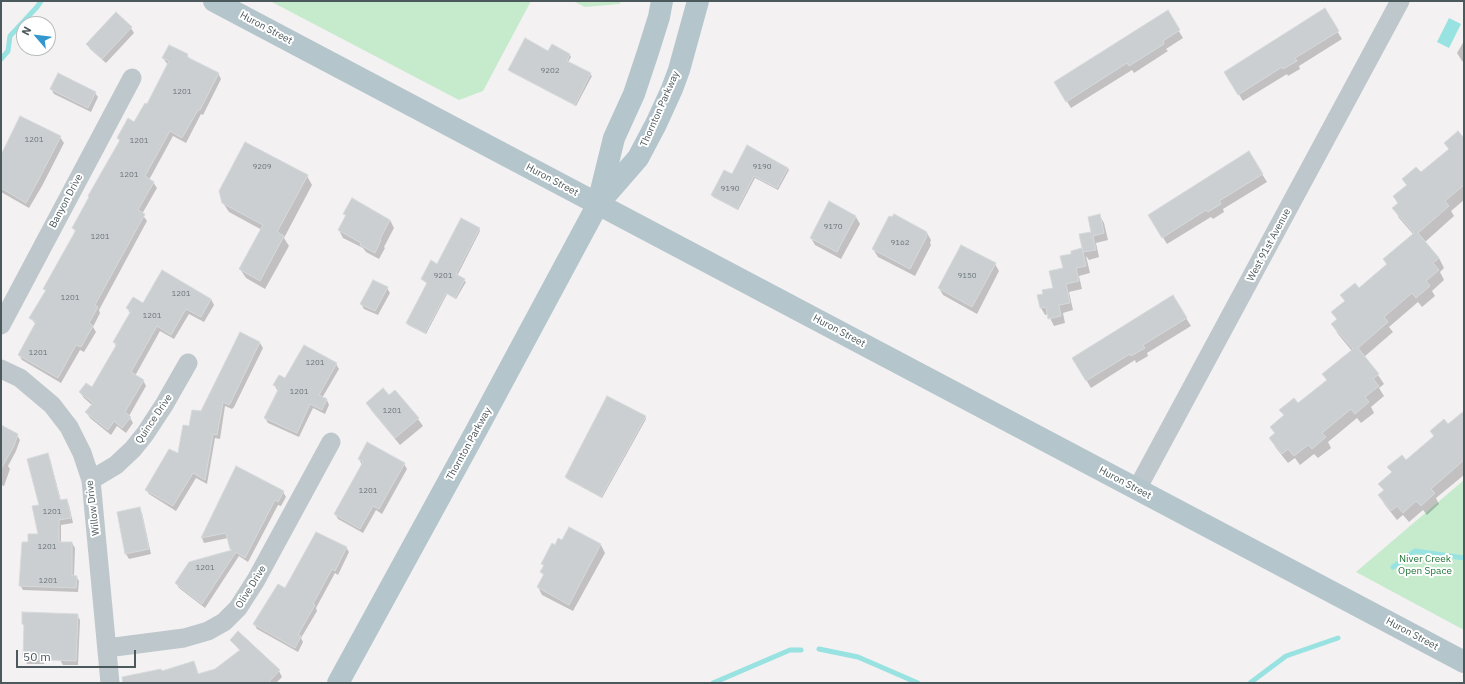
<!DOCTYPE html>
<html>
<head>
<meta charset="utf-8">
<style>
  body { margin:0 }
  #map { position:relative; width:1465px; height:684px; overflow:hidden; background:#f3f1f1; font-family:"IBM Plex Sans",sans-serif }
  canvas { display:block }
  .frame { position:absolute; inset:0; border:2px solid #4b585c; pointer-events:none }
  .north { position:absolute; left:16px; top:16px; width:40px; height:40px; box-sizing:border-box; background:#fff; border:1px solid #b7bcbe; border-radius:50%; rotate:298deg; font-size:11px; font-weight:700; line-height:16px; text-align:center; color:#4b585c }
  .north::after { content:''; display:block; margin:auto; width:14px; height:18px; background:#3197cd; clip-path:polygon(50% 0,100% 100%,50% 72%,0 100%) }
  .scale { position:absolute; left:16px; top:650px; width:120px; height:18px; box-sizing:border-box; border:2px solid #4b585c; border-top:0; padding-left:5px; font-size:12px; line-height:14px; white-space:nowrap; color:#4b585c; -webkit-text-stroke:3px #fff; paint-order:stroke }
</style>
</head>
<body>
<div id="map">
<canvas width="1465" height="684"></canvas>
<div class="frame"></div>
<div class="north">N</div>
<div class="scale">50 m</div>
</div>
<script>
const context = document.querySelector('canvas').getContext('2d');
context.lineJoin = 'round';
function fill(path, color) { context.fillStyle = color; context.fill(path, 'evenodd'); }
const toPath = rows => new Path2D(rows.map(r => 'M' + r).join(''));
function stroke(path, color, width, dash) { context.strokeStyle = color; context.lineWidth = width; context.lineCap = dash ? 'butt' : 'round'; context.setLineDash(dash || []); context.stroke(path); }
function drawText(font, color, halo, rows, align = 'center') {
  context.font = font + ' "IBM Plex Sans",sans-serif'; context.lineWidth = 4; context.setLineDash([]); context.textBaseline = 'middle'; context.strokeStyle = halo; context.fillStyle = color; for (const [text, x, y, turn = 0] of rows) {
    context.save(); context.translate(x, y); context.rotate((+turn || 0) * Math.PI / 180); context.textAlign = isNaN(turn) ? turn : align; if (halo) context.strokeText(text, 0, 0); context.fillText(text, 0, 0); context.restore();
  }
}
fill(toPath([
  [270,1,531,1,483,91,459,100],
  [573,1,622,1,619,4,585,7],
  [1464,480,1464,630,1356,572]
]), '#c6eacc');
fill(toPath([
  [1449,18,1461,24,1449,48,1437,42]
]), '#98e2e1');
fill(toPath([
  [1324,10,1342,39,1299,66,1300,69,1288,76,1287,74,1243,101,1225,72],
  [1167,12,1183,38,1166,49,1168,51,1134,73,1132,70,1071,108,1060,90],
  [116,13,131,28,134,33,106,63,90,49,87,44],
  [1464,41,1464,62,1462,61,1457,53],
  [552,46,570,55,571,57,568,62,590,74,592,76,576,106,511,72,509,70,549,52],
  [187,55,190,59,218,73,221,79,203,115,201,114,186,143,173,136,149,180,153,182,157,188,142,214,147,221,99,310,100,313,93,327,96,332,84,352,80,350,61,383,22,360,19,355,36,325,31,318,46,292,44,288,76,233,73,228,120,142,118,138,135,123,147,105,168,65,163,58],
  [51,89,95,93,98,97,91,112,54,94],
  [60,137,64,143,42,186,29,208,1,192,1,161],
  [1464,137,1464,200,1451,211,1454,216,1425,242,1439,258,1444,268,1440,272,1444,280,1432,291,1435,296,1422,307,1418,302,1389,327,1393,332,1364,357,1378,375,1384,384,1379,388,1384,396,1371,407,1374,413,1361,423,1357,418,1328,442,1331,448,1318,458,1314,454,1300,465,1295,458,1288,463,1276,448,1270,438,1275,434,1271,427,1284,416,1281,410,1298,405,1327,380,1324,375,1352,351,1338,334,1332,324,1337,320,1333,312,1387,266,1384,259,1413,234,1399,218,1394,208,1398,204,1394,197,1407,186,1403,180,1421,174,1449,150,1446,143],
  [1249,153,1267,182,1223,209,1224,212,1213,219,1211,217,1167,244,1153,222],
  [788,168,789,170,778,190,755,178,738,210,713,197,712,195,732,175],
  [307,176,312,185,284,238,289,246,265,289,246,278,240,269,262,230,229,212,223,203],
  [345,214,390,220,394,228,384,247,385,248,379,259,366,252,363,248,343,238,339,230,346,217],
  [1100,216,1104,223,1108,240,1096,243,1099,257,1089,260,1086,256,1090,273,1079,276,1082,289,1069,292,1073,310,1063,313,1065,323,1054,326,1048,314,1045,315,1041,308,1044,295,1054,289,1072,254,1082,249,1084,253,1081,235,1092,233],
  [856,217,860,224,841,259,815,245,811,238],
  [479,229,480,231,457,276,466,282,456,299,447,294,426,334,408,325,407,323,428,284,422,279],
  [927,233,931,240,930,243,931,245,915,276,878,257,873,249],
  [995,264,999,271,977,314,943,295,939,288],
  [387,288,390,293,378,315,364,309,361,304],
  [1173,297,1191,326,1147,353,1148,356,1136,363,1135,360,1091,388,1073,358],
  [211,299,214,305,204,322,189,314,174,339,160,331,135,376,143,380,146,386,129,416,133,423,126,433,117,426,111,435,90,418,86,412,92,405,84,398,80,392,92,388,116,346,114,342,130,313,127,308,143,305],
  [240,333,260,343,263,348,234,407,232,409,225,406,220,439,215,438,207,484,196,478,176,511,149,494,146,490,178,455,190,427,202,412],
  [336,364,339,369,322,398,327,400,329,405,325,414,313,408,299,437,268,423,265,418,278,391,274,385,286,379],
  [395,391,418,419,423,426,400,445,371,410,367,403,388,396],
  [1464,416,1464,475,1436,498,1439,504,1427,515,1423,510,1409,522,1403,515,1397,520,1385,505,1379,495,1384,491,1380,484,1392,473,1389,467,1406,461,1435,437,1431,431,1448,425],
  [645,417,646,419,602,498,567,479,566,477],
  [1,426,17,435,20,440,16,451,8,466,10,469,4,486,1,485],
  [368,443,404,464,407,469,382,514,376,510,363,533,338,519,335,514,362,465,359,459],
  [48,454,50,459,61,501,66,500,69,505,73,523,61,525,61,543,72,543,75,548,74,576,76,576,79,581,78,592,23,590,20,585,29,543,39,535,40,505],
  [237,468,283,492,286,497,281,506,278,505,248,562,239,556,205,608,179,588,176,583,232,551,228,538,204,543,202,538],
  [139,508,142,513,151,554,129,559,126,554,118,513],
  [569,529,601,545,605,553,573,611,542,595,538,587,544,576,541,572,544,567,542,564,555,546,562,541],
  [346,547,349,552,338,575,335,573,316,608,317,611,301,638,303,642,298,652,257,629,254,624,286,590],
  [23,613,54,619,44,664,27,664,24,659,25,628,23,624],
  [77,615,80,620,78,665,63,665,60,660],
  [231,640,279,671,282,677,276,683,146,683,162,672,194,662,199,675,216,670,240,651]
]), '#0003');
stroke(toPath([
  [1,59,8,51,10,36,37,7,41,1],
  [1393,567,1415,551,1464,558],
  [819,649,858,657,918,683],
  [713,683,790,650,801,650],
  [1250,683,1286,656,1338,638]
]), '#98e2e1', 5);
const building = toPath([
  [1325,8,1339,31,1295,58,1297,61,1283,69,1282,67,1238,95,1224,72,1325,8],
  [1168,10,1180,30,1163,41,1164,44,1129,66,1127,63,1066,102,1054,82,1168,10],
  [116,12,132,27,102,59,86,44,116,12],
  [525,38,548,51,552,44,570,54,567,61,591,73,575,105,508,70,525,38],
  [169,45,188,54,187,57,219,73,200,110,198,110,182,138,170,131,145,176,154,182,138,210,145,214,95,305,98,307,89,323,93,326,81,347,76,345,58,378,18,355,36,322,29,318,46,290,43,289,76,230,72,228,89,197,88,196,120,140,117,138,128,118,134,122,145,103,147,104,169,61,162,58,169,45],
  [58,73,96,92,88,108,50,89,58,73],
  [20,116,61,136,39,179,26,203,1,188,1,155,20,116],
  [1458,131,1464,138,1464,185,1445,201,1449,206,1418,233,1439,258,1433,263,1439,270,1426,281,1430,286,1416,298,1412,293,1384,317,1388,322,1358,348,1379,374,1373,379,1379,386,1365,397,1369,402,1355,414,1351,409,1322,433,1326,437,1312,449,1308,445,1294,456,1288,449,1282,454,1269,438,1275,433,1270,427,1284,415,1279,410,1294,398,1298,403,1327,380,1322,374,1353,349,1331,324,1337,319,1331,312,1345,301,1340,295,1355,283,1359,288,1387,264,1383,259,1414,233,1392,208,1398,203,1393,196,1407,185,1402,179,1416,167,1421,172,1449,149,1444,143,1458,131],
  [245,142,308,175,277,232,284,236,260,281,239,269,263,225,222,203,219,191,245,142],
  [747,145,788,168,777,188,754,176,737,209,711,195,724,170,732,174,747,145],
  [1249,151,1263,174,1219,201,1221,204,1208,212,1206,210,1162,238,1148,215,1249,151],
  [352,198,390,220,380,239,381,240,375,253,360,245,361,243,338,230,346,215,343,214,352,198],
  [829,201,856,216,837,252,810,238,829,201],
  [894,214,927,232,926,235,927,236,910,269,872,249,889,216,892,217,894,214],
  [1100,214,1104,233,1093,236,1096,250,1083,252,1079,234,1091,232,1088,217,1100,214],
  [461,218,480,228,456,274,465,279,455,298,446,293,425,333,406,323,427,283,421,279,431,260,437,264,461,218],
  [961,245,996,263,972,307,938,288,961,245],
  [1082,248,1086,266,1076,268,1079,281,1066,284,1070,303,1059,305,1061,316,1048,319,1046,307,1040,308,1037,295,1043,294,1042,290,1053,288,1049,271,1063,268,1060,256,1071,254,1071,251,1082,248],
  [162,270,211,299,201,317,186,309,171,335,157,326,131,372,144,380,125,412,131,417,122,428,114,421,108,430,85,412,93,403,79,392,86,383,92,387,117,344,113,342,131,311,126,308,133,297,143,303,162,270],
  [373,280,388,287,375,311,360,304,373,280],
  [1173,295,1187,318,1143,345,1145,348,1131,356,1130,354,1086,381,1072,358,1173,295],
  [240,332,260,342,231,402,229,405,223,402,217,435,213,434,205,480,193,473,173,506,145,490,169,449,178,453,183,425,189,426,192,410,201,411,240,332],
  [304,345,337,363,319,395,327,399,322,410,310,404,297,433,264,418,279,388,273,385,279,375,285,378,304,345],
  [383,388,389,395,395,390,419,418,395,438,366,403,383,388],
  [607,396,646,416,601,497,565,477,607,396],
  [1464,411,1464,460,1431,489,1435,493,1421,506,1416,501,1403,513,1397,506,1391,511,1378,495,1384,490,1378,484,1392,472,1387,467,1402,455,1406,460,1434,436,1430,431,1444,419,1448,424,1464,411],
  [1,425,18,434,14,446,1,469,1,425],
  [367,442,405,463,379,509,373,506,360,529,334,514,363,462,358,459,367,442],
  [48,453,60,500,67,499,71,518,59,520,59,542,72,542,72,575,77,576,76,588,19,586,22,542,28,542,28,534,38,534,32,506,39,505,27,459,48,453],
  [236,466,284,491,278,502,275,500,245,558,236,552,202,604,175,583,189,562,232,550,230,549,226,533,201,538,236,466],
  [140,507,149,549,125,554,117,512,140,507],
  [569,527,601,544,569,605,537,587,544,574,540,572,544,565,541,564,552,543,555,545,558,538,562,540,569,527],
  [316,532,347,547,335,571,332,569,313,604,315,605,298,635,301,636,295,648,253,624,278,584,285,588,316,532],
  [22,612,78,614,76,661,23,659,24,624,22,624,22,612],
  [238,631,280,670,268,683,123,683,122,677,161,669,162,671,194,661,198,674,215,669,240,650,230,640,238,631]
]);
fill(building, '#cbcfd2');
stroke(building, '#d6d9db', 1);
stroke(toPath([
  [1,325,132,78],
  [1,369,20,378,52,405,69,427,82,453,91,480,110,683],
  [91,480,116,465,133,449,145,434,164,405,188,363],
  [1137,489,1400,1],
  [107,648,184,638,208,631,224,622,238,608,256,580,331,442]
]), '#bec8cc', 19);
stroke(toPath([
  [214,1,1464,662],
  [599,199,614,138,634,94,648,52,659,17,662,1],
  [338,683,476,431,598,204,638,158,656,124,672,89,679,70,698,1]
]), '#b4c5cc', 22);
drawText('8px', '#6b767a', null, [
  ["9202",550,71],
  ["1201",182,92],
  ["1201",34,140],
  ["1201",139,141],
  ["9209",262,167],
  ["9190",762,167],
  ["1201",129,175],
  ["9190",730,189],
  ["9170",833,227],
  ["1201",100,237],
  ["9162",900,243],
  ["9201",443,276],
  ["9150",967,276],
  ["1201",181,294],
  ["1201",70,298],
  ["1201",152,316],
  ["1201",38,353],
  ["1201",315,363],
  ["1201",299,392],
  ["1201",392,411],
  ["1201",368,491],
  ["1201",52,512],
  ["1201",47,547],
  ["1201",205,568],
  ["1201",48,581]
]);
drawText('10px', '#4b585c', '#fff', [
  ["Huron Street",266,28,28],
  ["Thornton Parkway",660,109,-66],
  ["Huron Street",552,180,28],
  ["Banyon Drive",66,201,-62],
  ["West 91st Avenue",1269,245,-62],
  ["Huron Street",839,331,28],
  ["Quince Drive",154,419,-56],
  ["Thornton Parkway",469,444,-61],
  ["Huron Street",1125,483,28],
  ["Willow Drive",93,508,-97],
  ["Olive Drive",251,587,-58],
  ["Huron Street",1412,634,28]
]);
drawText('10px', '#24753b', '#fff', [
  ["Niver Creek",1425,559],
  ["Open Space",1425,571]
]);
</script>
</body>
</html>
